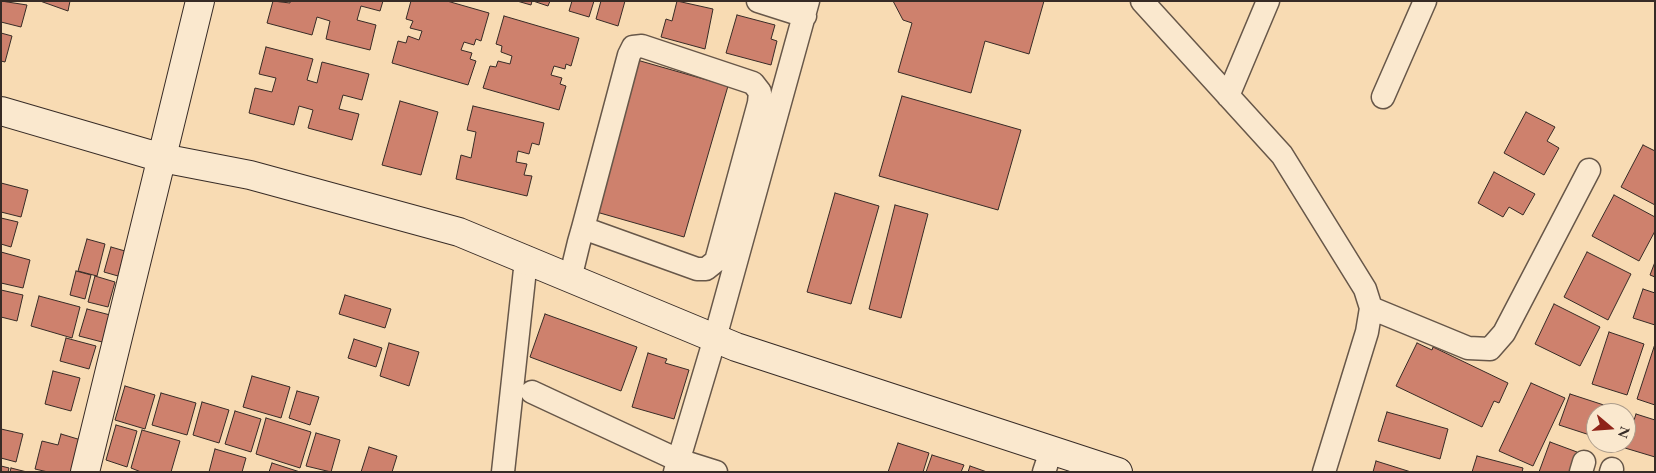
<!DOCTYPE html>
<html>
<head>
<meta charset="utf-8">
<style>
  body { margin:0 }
  #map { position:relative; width:1656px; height:473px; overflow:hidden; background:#f8dbb3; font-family:"EB Garamond",serif }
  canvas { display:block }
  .frame { position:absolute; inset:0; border:2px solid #372b26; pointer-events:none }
  .north { position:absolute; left:1586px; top:403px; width:50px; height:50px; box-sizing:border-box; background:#fae8ce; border:1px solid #ac9c8b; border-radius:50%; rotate:108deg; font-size:14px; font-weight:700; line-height:20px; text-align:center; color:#372b26 }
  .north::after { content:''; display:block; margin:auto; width:18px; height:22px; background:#8f2418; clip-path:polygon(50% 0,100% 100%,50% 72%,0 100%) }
</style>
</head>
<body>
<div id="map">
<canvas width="1656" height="473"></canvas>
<div class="frame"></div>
<div class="north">N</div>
</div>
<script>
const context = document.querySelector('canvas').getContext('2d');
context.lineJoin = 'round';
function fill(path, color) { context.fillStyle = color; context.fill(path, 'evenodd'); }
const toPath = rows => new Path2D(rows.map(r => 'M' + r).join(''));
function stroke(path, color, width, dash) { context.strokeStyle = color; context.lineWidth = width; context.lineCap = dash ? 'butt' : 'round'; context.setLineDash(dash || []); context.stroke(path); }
const building = toPath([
  [1,1,27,5,21,27,1,22,1,1],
  [40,1,70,1,68,11,40,1],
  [273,1,290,3,290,1,383,1,380,11,361,6,357,20,376,25,370,50,326,39,330,21,317,17,312,35,267,23,273,1],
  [411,1,447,1,489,13,481,41,476,39,474,45,464,42,461,50,472,53,470,59,476,61,468,85,392,63,398,41,406,43,408,36,419,40,422,31,410,28,413,21,406,19,411,1],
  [517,1,532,1,531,5,517,1],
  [533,1,550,1,548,6,533,1],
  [572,1,594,1,589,17,569,11,572,1],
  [601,1,625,1,618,26,596,19,601,1],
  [677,1,713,9,705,49,661,37,666,19,672,21,677,1],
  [893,1,1044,1,1029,54,985,41,971,93,898,72,912,23,903,20,893,1],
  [737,15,775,25,771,39,777,41,771,65,726,53,737,15],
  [504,16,579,38,571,66,566,64,565,69,554,66,551,75,562,78,560,84,566,86,559,110,483,88,490,66,496,67,498,61,510,64,512,56,501,52,502,46,496,44,504,16],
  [1,33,12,36,5,62,1,61,1,33],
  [266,47,313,59,307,80,317,83,322,62,369,74,362,100,343,95,339,109,359,114,352,140,308,128,313,110,299,106,294,125,249,113,255,88,272,92,276,78,259,74,266,47],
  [637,60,728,86,684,237,593,211,637,60],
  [902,96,1021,130,998,210,879,176,902,96],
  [400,101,438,112,421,175,382,165,400,101],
  [473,106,544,123,539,145,532,143,529,154,518,151,516,162,527,164,524,175,532,176,527,196,456,179,461,155,471,158,476,132,467,130,473,106],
  [1526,112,1555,127,1547,141,1559,148,1544,175,1504,153,1526,112],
  [1643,145,1655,151,1655,205,1621,187,1643,145],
  [1494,172,1535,194,1523,215,1509,207,1503,217,1478,203,1494,172],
  [1,183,28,190,21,217,1,212,1,183],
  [835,193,879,206,851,304,807,292,835,193],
  [1614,195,1655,217,1655,231,1639,261,1592,236,1614,195],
  [895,205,928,214,901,318,869,309,895,205],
  [1,218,18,222,11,247,1,244,1,218],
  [87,239,105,244,97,276,78,271,87,239],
  [111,247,125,251,118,276,104,272,111,247],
  [1,252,30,260,23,288,1,283,1,252],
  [1587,252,1631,274,1608,320,1564,297,1587,252],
  [1655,262,1655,277,1650,275,1655,262],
  [76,271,91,275,85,299,70,295,76,271],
  [95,276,115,282,108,307,88,302,95,276],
  [1643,289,1655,293,1655,325,1633,318,1643,289],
  [1,290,23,295,17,321,1,317,1,290],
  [345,295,391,309,385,328,339,314,345,295],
  [39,296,80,307,72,338,31,326,39,296],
  [1554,304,1600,327,1580,366,1535,344,1554,304],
  [87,309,114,316,106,343,79,336,87,309],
  [545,314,637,347,621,391,530,357,545,314],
  [1609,332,1644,344,1627,395,1592,384,1609,332],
  [66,338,96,346,89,369,60,361,66,338],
  [354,339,382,348,376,367,348,358,354,339],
  [389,343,419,352,409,386,380,376,389,343],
  [1417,343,1432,350,1433,347,1508,383,1499,403,1494,401,1482,427,1396,386,1417,343],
  [1654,347,1655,348,1655,405,1637,399,1654,347],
  [648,353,667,359,665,363,689,370,674,419,632,407,648,353],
  [53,371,80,378,71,411,45,404,53,371],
  [252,376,290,387,281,418,243,407,252,376],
  [1531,383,1565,398,1533,466,1499,451,1531,383],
  [125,386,155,395,145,429,115,420,125,386],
  [297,391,319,397,310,425,289,418,297,391],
  [161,393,196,403,187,435,152,425,161,393],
  [1570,394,1613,408,1612,411,1617,413,1596,413,1596,437,1559,425,1570,394],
  [202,402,229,410,219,443,193,435,202,402],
  [235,411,261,419,251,452,225,444,235,411],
  [1387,412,1448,429,1440,459,1378,441,1387,412],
  [1636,414,1655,420,1655,457,1625,448,1636,414],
  [266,418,311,432,300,468,256,454,266,418],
  [116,425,137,431,127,467,106,460,116,425],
  [1,429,23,434,16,462,1,458,1,429],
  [142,430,180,441,171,472,141,472,131,468,142,430],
  [316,433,340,440,331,472,306,466,316,433],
  [61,434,81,440,72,472,48,472,35,469,42,441,58,445,61,434],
  [1550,442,1577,452,1570,472,1539,472,1550,442],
  [898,443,929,453,923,472,888,472,898,443],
  [369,447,397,456,392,472,361,472,369,447],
  [215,449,246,458,242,472,209,472,215,449],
  [932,455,964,465,961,472,926,472,932,455],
  [1477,456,1523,468,1522,472,1472,472,1477,456],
  [1376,461,1411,472,1373,472,1376,461],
  [272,463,300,472,269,472,272,463],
  [1,466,9,468,8,472,1,472,1,466],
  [970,466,987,472,968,472,970,466],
  [11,468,27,472,10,472,11,468]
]);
fill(building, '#ce816d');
stroke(building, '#372b26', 1);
const street = toPath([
  [758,1,805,16],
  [1142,1,1282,155,1365,289,1371,308,1367,332,1324,472],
  [1228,96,1268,1],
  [1383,97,1425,1],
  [570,279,579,242,583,228,629,55,633,47,642,46,753,83,760,92,759,103,716,261,706,269,697,269,583,228],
  [1371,308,1468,348,1490,349,1504,333,1589,170],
  [532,392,678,460,716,472],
  [503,472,526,260],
  [675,472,715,338,808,1],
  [1044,472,1051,451],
  [1581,472,1584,462],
  [1611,472,1612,469]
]);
const secondary = toPath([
  [1,111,162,158,250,175,459,232,736,347,1118,472],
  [85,472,200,1]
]);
stroke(street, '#675749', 25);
stroke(secondary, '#372b26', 30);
stroke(street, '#fae8ce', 22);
stroke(secondary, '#fae8ce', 28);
</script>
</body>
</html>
